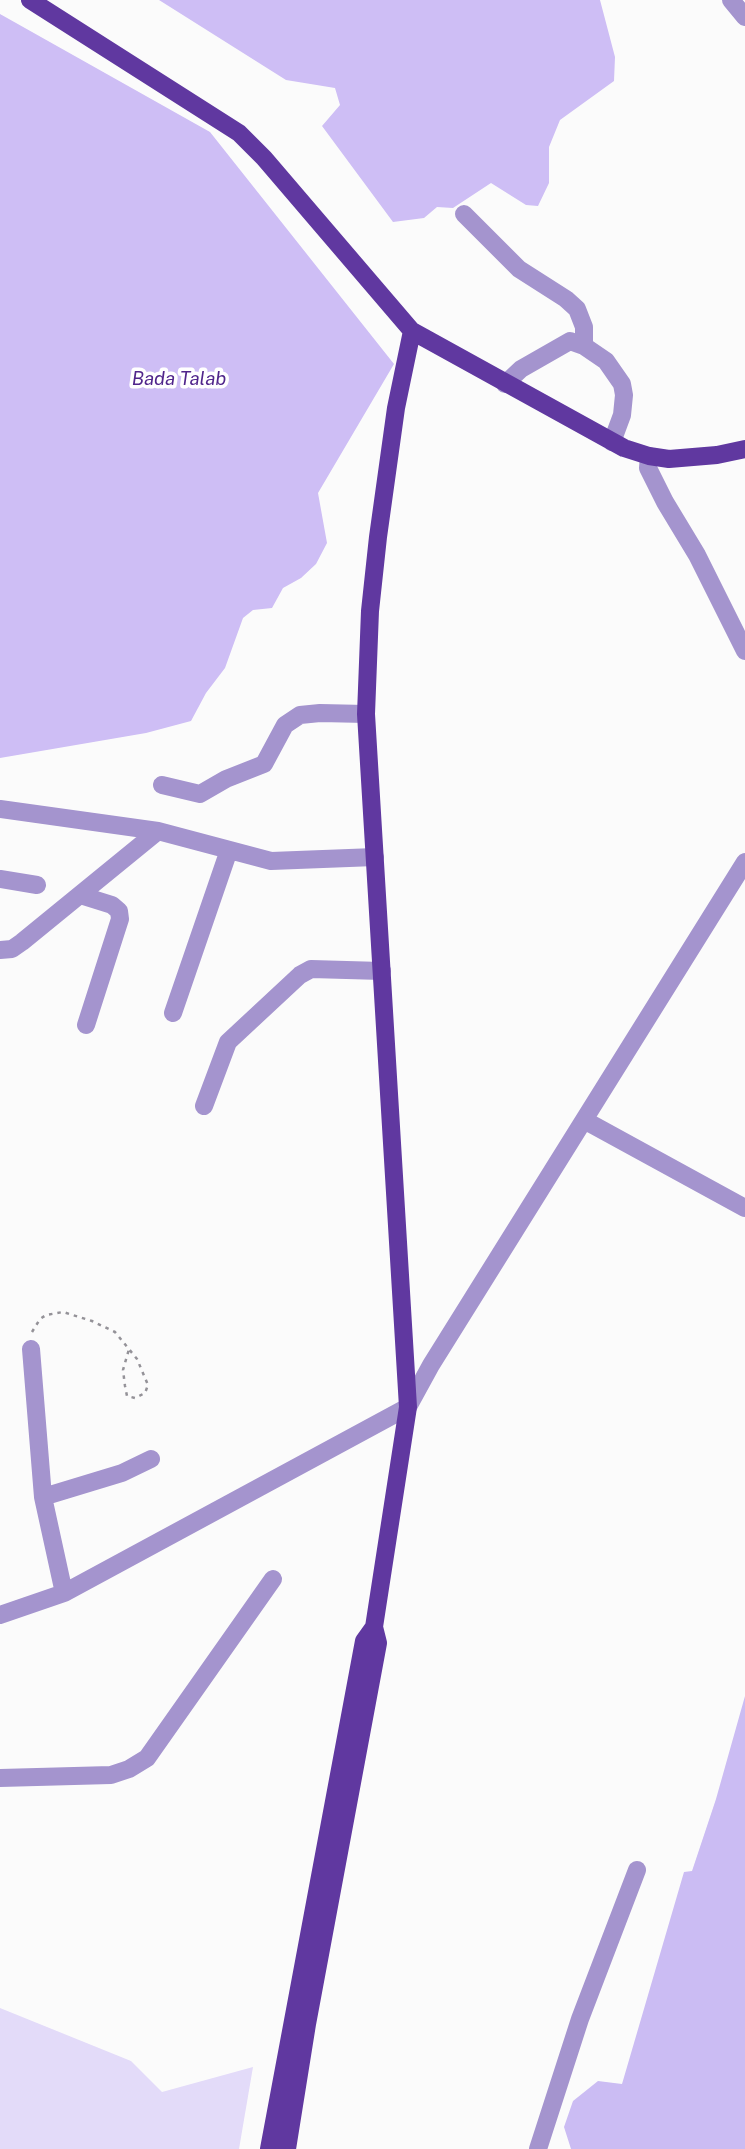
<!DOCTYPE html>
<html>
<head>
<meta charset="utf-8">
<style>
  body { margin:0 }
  canvas { display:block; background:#fbfbfb }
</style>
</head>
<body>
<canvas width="745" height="2149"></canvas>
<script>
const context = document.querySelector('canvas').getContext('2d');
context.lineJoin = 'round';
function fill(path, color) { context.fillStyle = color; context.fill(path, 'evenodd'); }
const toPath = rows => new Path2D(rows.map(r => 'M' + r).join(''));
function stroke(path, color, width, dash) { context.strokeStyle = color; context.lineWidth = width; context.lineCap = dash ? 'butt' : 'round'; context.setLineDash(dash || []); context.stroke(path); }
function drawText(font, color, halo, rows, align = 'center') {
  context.font = font + ' "Public Sans",sans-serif'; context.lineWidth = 7; context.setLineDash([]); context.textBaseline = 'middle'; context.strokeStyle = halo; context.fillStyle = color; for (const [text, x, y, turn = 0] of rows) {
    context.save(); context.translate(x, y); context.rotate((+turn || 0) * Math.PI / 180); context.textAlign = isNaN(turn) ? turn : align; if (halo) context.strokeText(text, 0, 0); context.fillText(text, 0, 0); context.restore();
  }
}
fill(toPath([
  [0,2008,131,2061,162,2092,253,2067,239,2149,0,2149]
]), '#e3dbf9');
fill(toPath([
  [745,1696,745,2149,571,2149,564,2127,573,2101,598,2081,622,2084,684,1872,692,1871,716,1799]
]), '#cbbcf3');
fill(toPath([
  [159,0,600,0,615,57,614,81,560,120,549,147,549,183,538,206,526,205,491,183,453,208,437,207,424,218,393,222,322,126,340,105,335,88,286,80],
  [0,14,210,132,394,364,318,493,327,543,316,564,301,578,283,588,272,608,253,610,243,618,225,668,206,693,191,721,146,733,0,758]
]), '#cebef5');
stroke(toPath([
  [32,1332,40,1319,46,1315,63,1312,92,1321,115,1332,137,1359,148,1385,145,1393,135,1398,127,1396,125,1386,123,1370,129,1349]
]), '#949298', 2.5, [3.5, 5]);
stroke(toPath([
  [731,0,745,17],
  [464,214,519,269,566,299,577,309,584,327,584,346],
  [505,384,521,369,570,341,584,346,606,361,622,384,624,395,622,415,612,442],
  [649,456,648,468,665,502,697,555,745,651],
  [162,785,200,794,226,779,264,764,285,725,300,715,320,713,366,714],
  [0,809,158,831,271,861,375,857],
  [0,879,37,885],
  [80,895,112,905,119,911,120,919,86,1025],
  [0,950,12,949,22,942,158,831],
  [173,1013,229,850],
  [204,1106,228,1042,300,975,311,969,382,971],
  [584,1120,745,1208],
  [31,1349,43,1497,64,1593],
  [43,1497,122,1473,151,1459],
  [0,1615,64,1593,408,1407,431,1365,745,862],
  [0,1778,111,1775,129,1769,147,1758,273,1579],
  [538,2149,580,2019,637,1870]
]), '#a494ce', 18);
stroke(toPath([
  [30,0,239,133,264,158,412,331,624,448,649,456,669,459,717,455,745,449],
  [269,2149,364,1641,374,1627],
  [287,2149,307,2024,378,1643,374,1627,408,1407,366,714,370,611,378,537,396,408,412,331]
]), '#6038a0', 18);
drawText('italic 19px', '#50258b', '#fff', [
  ["Bada Talab",179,379]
]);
</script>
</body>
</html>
